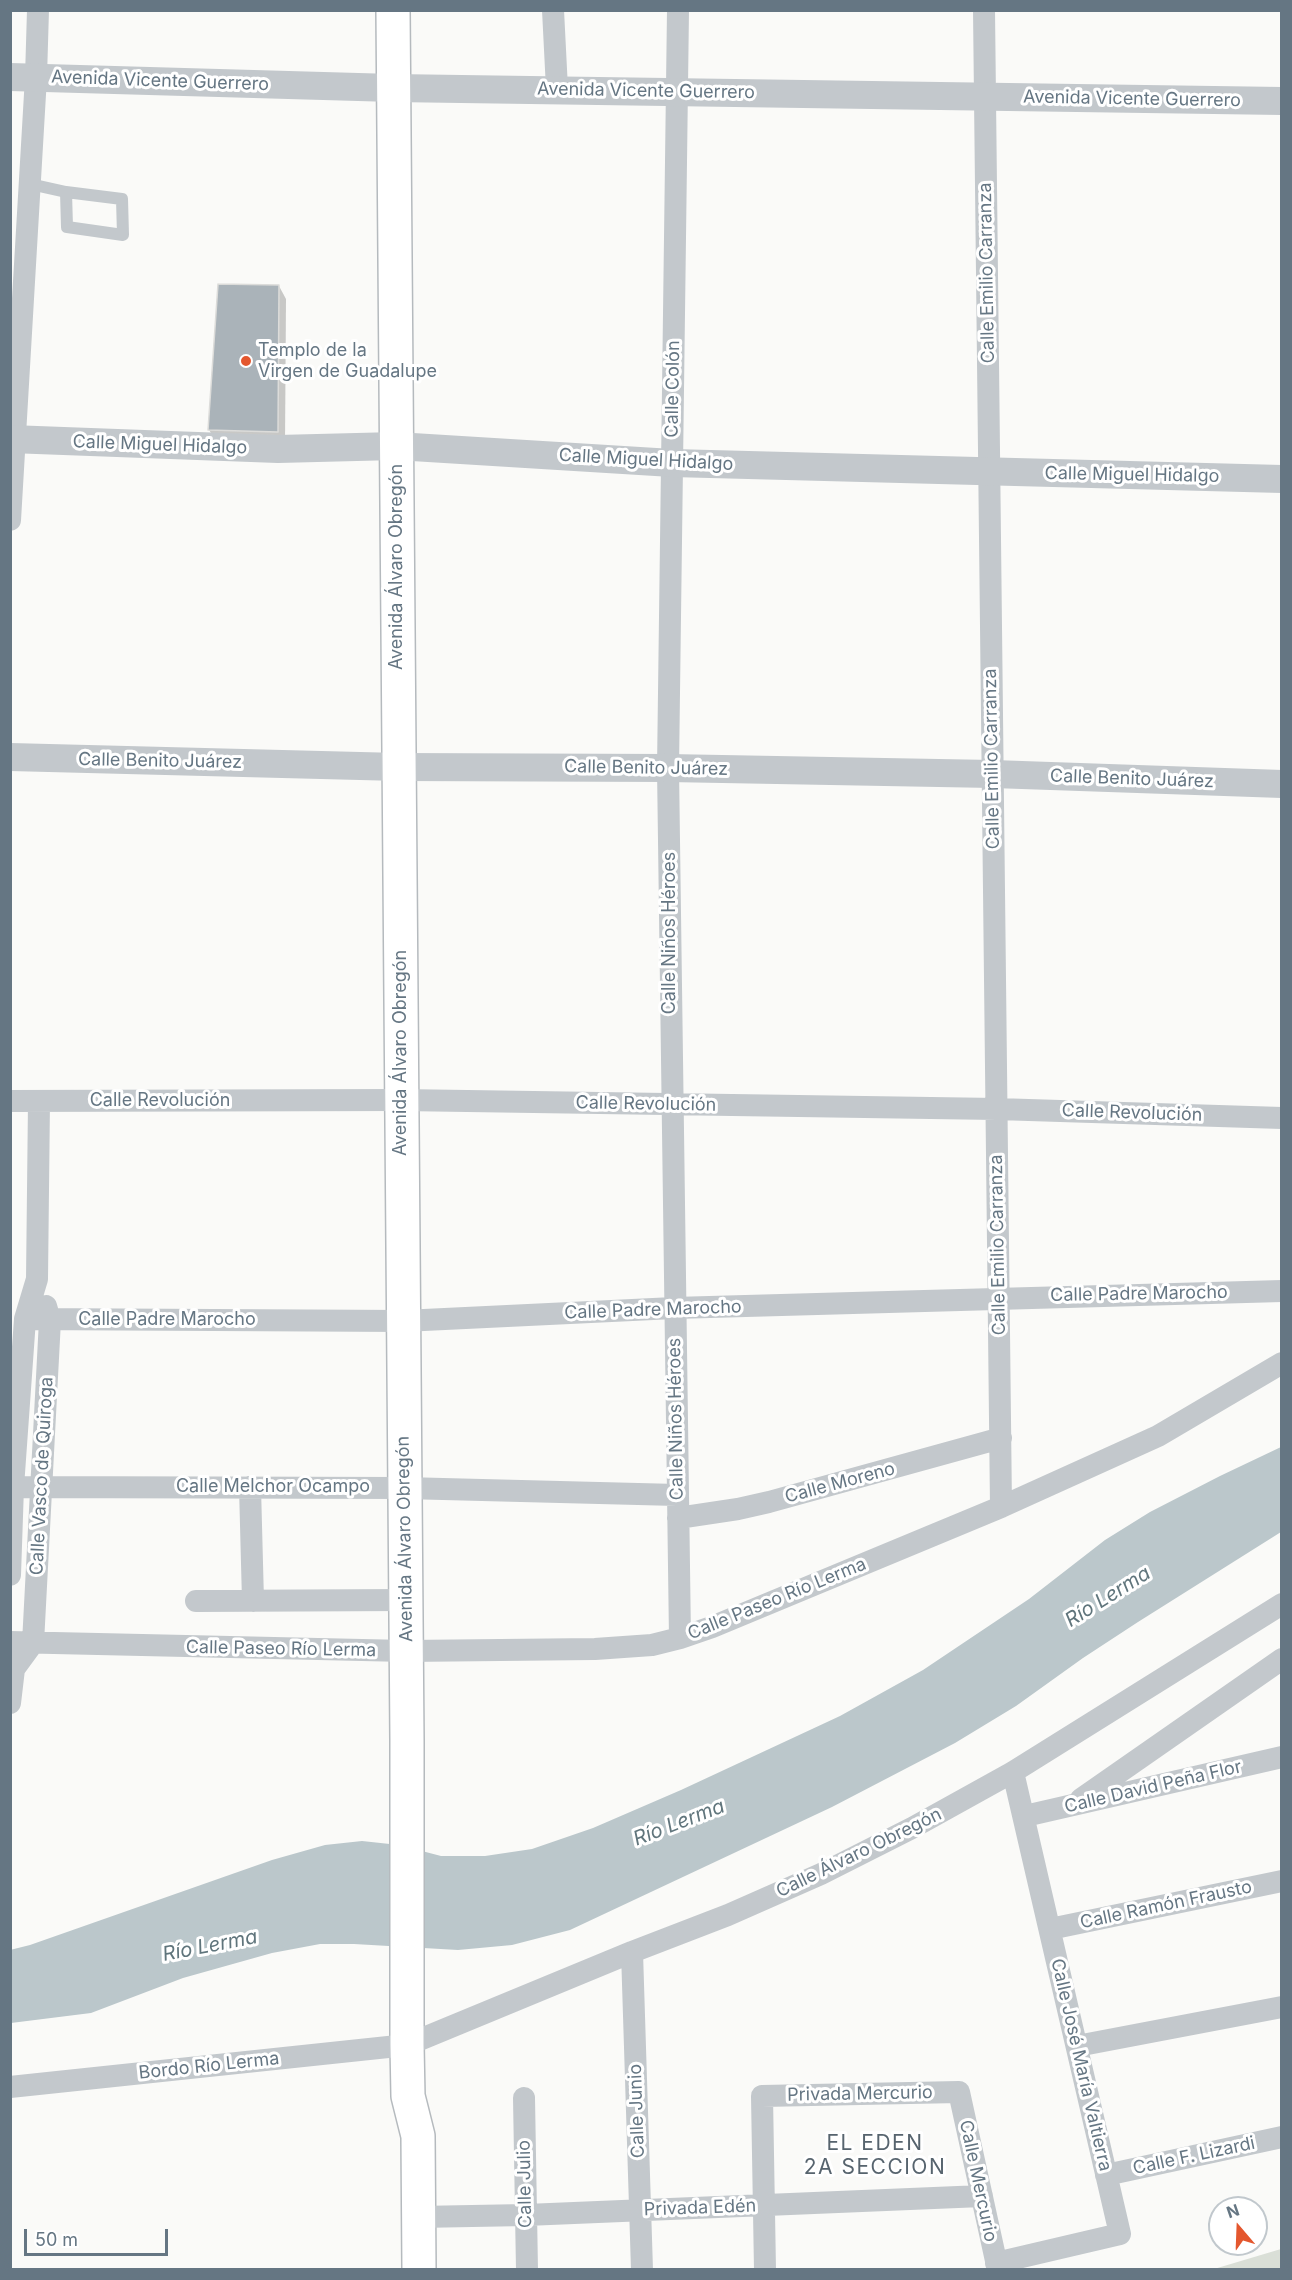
<!DOCTYPE html>
<html>
<head>
<meta charset="utf-8">
<style>
  body { margin:0 }
  #map { position:relative; width:1292px; height:2280px; overflow:hidden; background:#fafaf8; font-family:Inter,sans-serif }
  canvas { display:block }
  .frame { position:absolute; inset:0; border:12px solid #657683; pointer-events:none }
  .north { position:absolute; left:1208px; top:2196px; width:60px; height:60px; box-sizing:border-box; background:#fff; border:2px solid #c1c8cd; border-radius:50%; rotate:341deg; font-size:16px; font-weight:700; line-height:24px; text-align:center; color:#657683 }
  .north::after { content:''; display:block; margin:auto; width:21px; height:27px; background:#e4572e; clip-path:polygon(50% 0,100% 100%,50% 72%,0 100%) }
  .scale { position:absolute; left:24px; top:2229px; width:144px; height:27px; box-sizing:border-box; border:3px solid #657683; border-top:0; padding-left:8px; font-size:18px; line-height:21px; white-space:nowrap; color:#657683; -webkit-text-stroke:4px #fff; paint-order:stroke }
</style>
</head>
<body>
<div id="map">
<canvas width="1292" height="2280"></canvas>
<div class="frame"></div>
<div class="north">N</div>
<div class="scale">50 m</div>
</div>
<script>
const context = document.querySelector('canvas').getContext('2d');
context.lineJoin = 'round';
function fill(path, color) { context.fillStyle = color; context.fill(path, 'evenodd'); }
const toPath = rows => new Path2D(rows.map(r => 'M' + r).join(''));
function stroke(path, color, width, dash) { context.strokeStyle = color; context.lineWidth = width; context.lineCap = dash ? 'butt' : 'round'; context.setLineDash(dash || []); context.stroke(path); }
function drawText(font, color, halo, rows, align = 'center') {
  context.font = font + ' Inter,sans-serif'; context.lineWidth = 6; context.setLineDash([]); context.textBaseline = 'middle'; context.strokeStyle = halo; context.fillStyle = color; for (const [text, x, y, turn = 0] of rows) {
    context.save(); context.translate(x, y); context.rotate((+turn || 0) * Math.PI / 180); context.textAlign = isNaN(turn) ? turn : align; if (halo) context.strokeText(text, 0, 0); context.fillText(text, 0, 0); context.restore();
  }
}
fill(toPath([
  [1281,2249,1281,2269,1214,2269]
]), '#dadfd7');
fill(toPath([
  [1281,1447,1281,1532,1138,1622,1083,1658,1016,1706,955,1743,832,1807,570,1930,512,1945,458,1950,354,1944,320,1944,272,1953,183,1978,91,2013,11,2023,10,1950,30,1945,272,1860,325,1845,362,1841,399,1845,441,1856,485,1856,532,1849,593,1828,681,1790,840,1716,923,1670,1029,1599,1105,1540,1150,1512,1220,1476]
]), '#bbc7cb');
fill(toPath([
  [279,286,286,299,285,445,217,442,209,430]
]), '#0003');
const building = toPath([
  [218,284,279,285,278,432,208,430,218,284]
]);
fill(building, '#aab3b9');
stroke(building, '#dcdcda', 1.5);
const primary = toPath([
  [393,10,407,1740,407,2045,408,2096,418,2136,419,2270]
]);
stroke(primary, '#b5babe', 36);
stroke(toPath([
  [30,184,66,192,122,199,123,235,67,227,66,192]
]), '#c3c8cc', 12);
stroke(toPath([
  [553,10,557,89],
  [678,10,668,768,680,1638],
  [984,10,1001,1507],
  [10,520,36,77,38,10],
  [10,1101,401,1100,997,1109,1282,1118],
  [25,1319,403,1321,674,1308,1282,1291],
  [13,1487,404,1488,677,1495],
  [250,1487,253,1601],
  [678,1518,738,1509,769,1502,1001,1438],
  [10,1575,13,1487,25,1319,37,1279,39,1101],
  [196,1601,405,1600],
  [10,1642,406,1651,595,1649,652,1645,680,1638,712,1627,1001,1507,1158,1436,1282,1363],
  [14,1669,33,1643,50,1320,46,1306],
  [10,1703,14,1669,11,1654],
  [1081,1799,1282,1659],
  [1025,1816,1282,1757],
  [1050,1929,1282,1881],
  [632,1952,642,2270],
  [1077,2046,1282,2007],
  [10,2087,407,2045,632,1952,728,1915,821,1874,912,1828,1013,1772,1282,1604],
  [524,2098,527,2270],
  [1106,2175,1282,2137],
  [418,2217,526,2215,982,2196],
  [996,2263,1120,2234,1013,1772],
  [765,2270,762,2096,959,2092,998,2270]
]), '#c3c8cc', 22);
stroke(toPath([
  [10,77,393,88,1282,101],
  [10,439,278,449,396,446,672,463,1282,479],
  [10,757,399,767,668,768,993,774,1282,784]
]), '#c3c8cc', 28);
stroke(primary, '#fff', 33);
for (const [x, y, r, color] of [
  [246,361,6,"#e4572e"]
]) { const dot = new Path2D(); dot.arc(x, y, r, 0, 2 * Math.PI); context.fillStyle = color; context.fill(dot); stroke(dot, '#fff', 2); }
drawText('18px', '#657683', '#fff', [
  ["Avenida Vicente Guerrero",160,81,2],
  ["Avenida Vicente Guerrero",646,91,1],
  ["Avenida Vicente Guerrero",1132,99,1],
  ["Calle Emilio Carranza",987,273,-91],
  ["Calle Colón",673,389,-89],
  ["Calle Miguel Hidalgo",160,445,2],
  ["Calle Miguel Hidalgo",646,460,3],
  ["Calle Miguel Hidalgo",1132,475,1],
  ["Avenida Álvaro Obregón",397,567,-90],
  ["Calle Emilio Carranza",992,759,-91],
  ["Calle Benito Juárez",160,761,1],
  ["Calle Benito Juárez",646,768,1],
  ["Calle Benito Juárez",1132,779,2],
  ["Calle Niños Héroes",670,933,-90],
  ["Avenida Álvaro Obregón",401,1053,-90],
  ["Calle Revolución",160,1101],
  ["Calle Revolución",646,1104,1],
  ["Calle Revolución",1132,1113,2],
  ["Calle Emilio Carranza",998,1245,-91],
  ["Calle Padre Marocho",1139,1294,-1],
  ["Calle Padre Marocho",653,1310,-2],
  ["Calle Padre Marocho",167,1320],
  ["Calle Niños Héroes",676,1419,-91],
  ["Calle Vasco de Quiroga",42,1476,-87],
  ["Calle Moreno",840,1483,-15],
  ["Calle Melchor Ocampo",273,1487],
  ["Avenida Álvaro Obregón",405,1539,-91],
  ["Calle Paseo Río Lerma",777,1599,-22],
  ["Calle Paseo Río Lerma",281,1649,1],
  ["Calle David Peña Flor",1153,1787,-13],
  ["Calle Álvaro Obregón",859,1853,-26],
  ["Calle Ramón Frausto",1166,1905,-12],
  ["Calle José María Valtierra",1081,2065,77],
  ["Bordo Río Lerma",209,2066,-6],
  ["Privada Mercurio",860,2094,-1],
  ["Calle Junio",637,2111,-92],
  ["Calle F. Lizardi",1194,2156,-12],
  ["Calle Mercurio",978,2181,78],
  ["Calle Julio",525,2184,-91],
  ["Privada Edén",700,2208,-2]
]);
drawText('18px', '#657683', '#fff', [
  ["Templo de la",258,351],
  ["Virgen de Guadalupe",258,372]
], 'left');
drawText('italic 20px', '#60757c', '#fff', [
  ["Río Lerma",1108,1597,-32],
  ["Río Lerma",679,1823,-21],
  ["Río Lerma",210,1946,-11]
]);
context.letterSpacing = '1.5px';
drawText('21px', '#57646e', '#fff', [
  ["EL EDEN",875,2144],
  ["2A SECCION",875,2168]
]);
context.letterSpacing = '0px';
</script>
</body>
</html>
